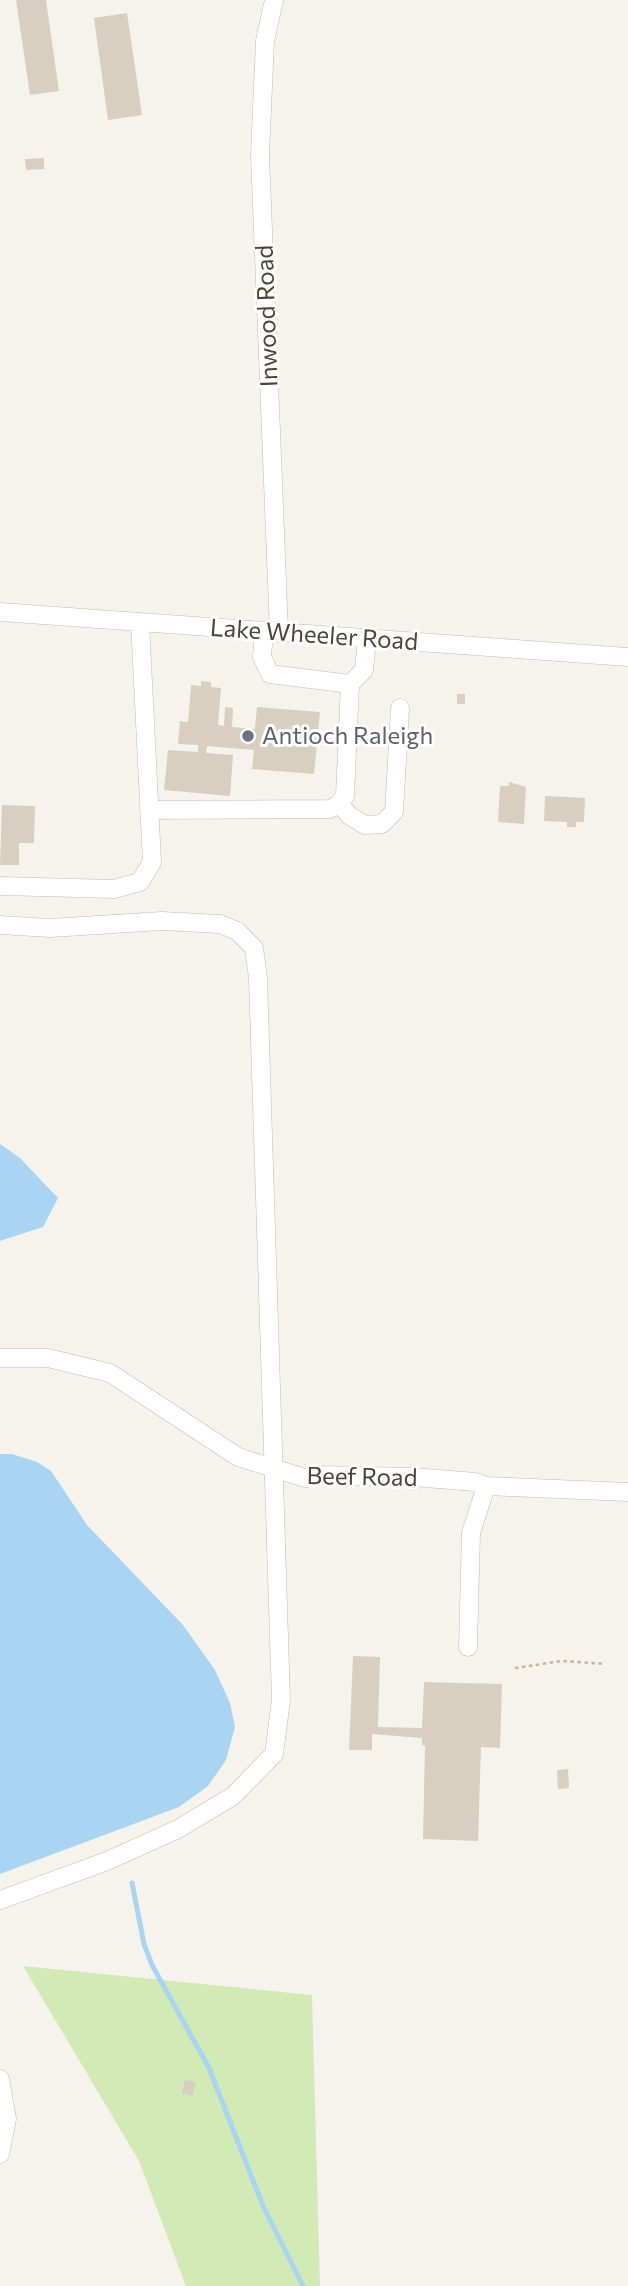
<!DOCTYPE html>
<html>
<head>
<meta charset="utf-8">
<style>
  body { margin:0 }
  canvas { display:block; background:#f6f3ec }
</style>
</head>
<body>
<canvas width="628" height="2286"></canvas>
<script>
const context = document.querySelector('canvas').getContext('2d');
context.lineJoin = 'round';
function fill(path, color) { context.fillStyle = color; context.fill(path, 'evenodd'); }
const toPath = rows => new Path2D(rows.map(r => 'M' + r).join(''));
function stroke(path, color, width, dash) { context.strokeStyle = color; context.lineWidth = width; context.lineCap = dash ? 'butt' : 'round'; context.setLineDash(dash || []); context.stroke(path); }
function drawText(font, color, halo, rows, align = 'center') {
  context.font = font + ' Commissioner,sans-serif'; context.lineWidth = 6; context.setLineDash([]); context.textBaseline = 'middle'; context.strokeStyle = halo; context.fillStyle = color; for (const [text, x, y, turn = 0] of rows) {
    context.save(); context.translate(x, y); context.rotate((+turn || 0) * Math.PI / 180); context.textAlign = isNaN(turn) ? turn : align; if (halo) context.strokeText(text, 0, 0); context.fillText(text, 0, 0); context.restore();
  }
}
fill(toPath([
  [23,1966,312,1995,320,2286,186,2286,139,2161]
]), '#d2eab5');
fill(toPath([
  [0,1144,20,1158,58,1198,43,1227,0,1241],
  [0,1454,12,1454,37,1462,51,1471,87,1525,183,1625,215,1670,230,1703,235,1727,226,1760,208,1786,179,1807,0,1874]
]), '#a9d4f2');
stroke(toPath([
  [132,1883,144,1944,152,1965,209,2068,263,2206,303,2286]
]), '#a9d4f2', 5);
fill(toPath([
  [16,0,46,0,59,91,30,95],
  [127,13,142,115,108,120,94,18],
  [44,158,44,169,26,170,25,159],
  [201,681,211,682,211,687,221,688,218,725,224,726,225,707,233,708,232,727,255,729,257,707,320,712,314,774,252,769,254,750,207,746,206,753,233,755,230,796,164,790,168,750,198,752,198,745,178,744,180,721,188,722,191,685,201,686],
  [457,694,465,694,465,704,457,704],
  [509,782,526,787,524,824,498,822,500,786,509,786],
  [545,796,585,798,584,822,576,822,576,827,567,827,567,822,544,821],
  [2,805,35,806,34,843,19,843,19,865,0,865],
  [353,1656,380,1657,378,1727,422,1728,424,1682,502,1684,500,1748,481,1747,478,1841,423,1839,425,1746,422,1745,422,1738,372,1734,372,1750,349,1750],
  [568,1769,569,1788,558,1789,557,1770],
  [185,2080,196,2082,192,2096,182,2093]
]), '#d8cfc1');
const minor = toPath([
  [274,0,265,41,260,155,279,633],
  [0,612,628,657],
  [264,632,262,657,270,674,350,684,364,670,367,639],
  [339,804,350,816,365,825,382,824,394,812,400,708],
  [149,810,330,809,339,804,345,796,350,684],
  [0,886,114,889,140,882,152,862,140,622],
  [0,925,50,928,162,921,220,924,237,931,254,948,258,978,281,1700,274,1754,233,1796,178,1829,107,1861,0,1900],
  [0,1358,48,1358,110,1373,238,1457,305,1478,317,1475,414,1477,475,1482,486,1486,628,1492],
  [468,1647,471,1533,486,1486],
  [0,2079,7,2119,0,2154]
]);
stroke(minor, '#c2bbae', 19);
stroke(toPath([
  [515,1668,562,1661,605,1664]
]), '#c4b79f', 2.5, [3.5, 3.5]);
stroke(minor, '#fff', 18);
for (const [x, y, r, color] of [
  [248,736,7,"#6b7280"]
]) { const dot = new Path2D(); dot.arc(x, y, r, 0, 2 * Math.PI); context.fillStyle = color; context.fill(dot); stroke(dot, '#fff', 2.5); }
drawText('24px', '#4b4439', '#fff', [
  ["Inwood Road",267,316,-92],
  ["Lake Wheeler Road",314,635,4],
  ["Beef Road",362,1477,1]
]);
drawText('24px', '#5b616d', '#fff', [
  ["Antioch Raleigh",262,736]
], 'left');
</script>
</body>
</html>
